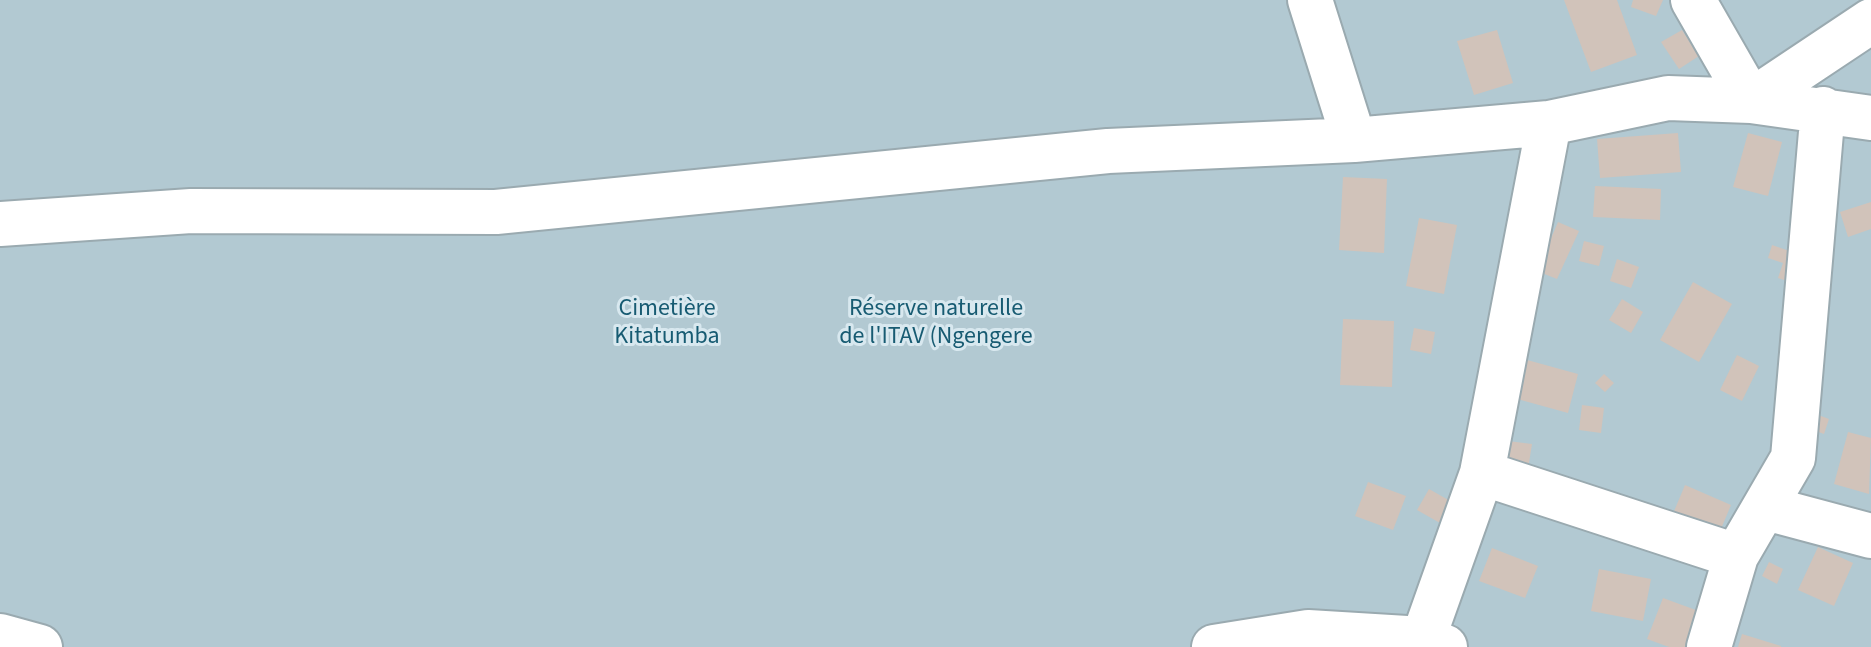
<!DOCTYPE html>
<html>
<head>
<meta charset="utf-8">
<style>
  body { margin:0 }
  canvas { display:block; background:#d8e8ef }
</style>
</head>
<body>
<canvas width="1871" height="647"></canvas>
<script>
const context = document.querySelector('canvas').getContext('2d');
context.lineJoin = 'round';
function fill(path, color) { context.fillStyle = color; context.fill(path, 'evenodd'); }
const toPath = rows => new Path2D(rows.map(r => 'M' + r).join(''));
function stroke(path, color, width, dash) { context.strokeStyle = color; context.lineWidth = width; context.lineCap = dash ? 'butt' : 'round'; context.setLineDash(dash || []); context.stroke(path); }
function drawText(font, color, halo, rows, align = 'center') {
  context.font = font + ' "Source Sans 3",sans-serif'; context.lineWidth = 6; context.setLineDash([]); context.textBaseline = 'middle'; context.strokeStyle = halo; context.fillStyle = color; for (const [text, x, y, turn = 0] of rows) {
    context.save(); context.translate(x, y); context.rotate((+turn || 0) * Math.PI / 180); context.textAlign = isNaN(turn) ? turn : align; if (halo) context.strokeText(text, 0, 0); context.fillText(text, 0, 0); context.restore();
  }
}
fill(toPath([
  [0,0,1871,0,1871,647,0,647]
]), '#b2c9d2');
fill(toPath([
  [1564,0,1617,0,1637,55,1591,72],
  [1633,0,1663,0,1656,16,1631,7],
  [1497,30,1513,83,1474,95,1457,41],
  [1682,30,1699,56,1679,69,1661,42],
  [1678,133,1681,172,1600,178,1597,139],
  [1748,133,1782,142,1768,196,1733,187],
  [1343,177,1387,179,1384,253,1339,250],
  [1595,186,1661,189,1660,220,1593,217],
  [1871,202,1871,229,1848,237,1840,212],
  [1419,218,1457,225,1444,294,1406,286],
  [1558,222,1579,231,1557,279,1537,271],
  [1584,241,1604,246,1599,266,1579,261],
  [1772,245,1798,254,1790,282,1778,278,1783,263,1768,258],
  [1617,259,1639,267,1631,288,1610,281],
  [1693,282,1732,304,1699,362,1660,340],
  [1622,299,1643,312,1631,333,1609,320],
  [1343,319,1394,321,1392,387,1340,385],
  [1414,328,1435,332,1431,354,1410,350],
  [1737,355,1759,366,1742,401,1720,390],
  [1520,358,1578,374,1568,413,1510,397],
  [1604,374,1614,383,1605,392,1595,383],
  [1582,405,1604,408,1601,433,1579,430],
  [1813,413,1829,419,1824,434,1808,428],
  [1848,432,1871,438,1869,494,1834,484],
  [1508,441,1532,444,1528,469,1504,465],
  [1368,482,1406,496,1393,530,1355,516],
  [1685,485,1731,505,1718,536,1672,516],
  [1429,489,1452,502,1440,523,1417,510],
  [1818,547,1853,563,1834,606,1798,590],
  [1492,548,1538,566,1525,598,1479,581],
  [1769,562,1783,569,1777,584,1762,576],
  [1599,569,1651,579,1643,621,1591,611],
  [1663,598,1704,613,1690,647,1669,647,1647,639],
  [1742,634,1781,646,1781,647,1738,647]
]), '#d1c3ba');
const minor = toPath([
  [1310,0,1354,140],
  [1693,0,1751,101],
  [1751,101,1871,21],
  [0,224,191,211,496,212,1108,151,1354,140,1549,123,1668,98,1751,101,1871,118],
  [1482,473,1736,556],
  [1766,508,1871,536],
  [0,636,40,647],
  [1423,639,1482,473,1549,123],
  [1214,647,1308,632,1423,639,1445,647],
  [1709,647,1736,556,1793,458,1823,109]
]);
stroke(minor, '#9aaab0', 48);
stroke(minor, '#fff', 44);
drawText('24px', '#175b72', '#d8e8ef', [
  ["Cimetière",667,310],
  ["Kitatumba",667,338],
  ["Réserve naturelle",936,310],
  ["de l'ITAV (Ngengere",936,338]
]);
</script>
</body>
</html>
